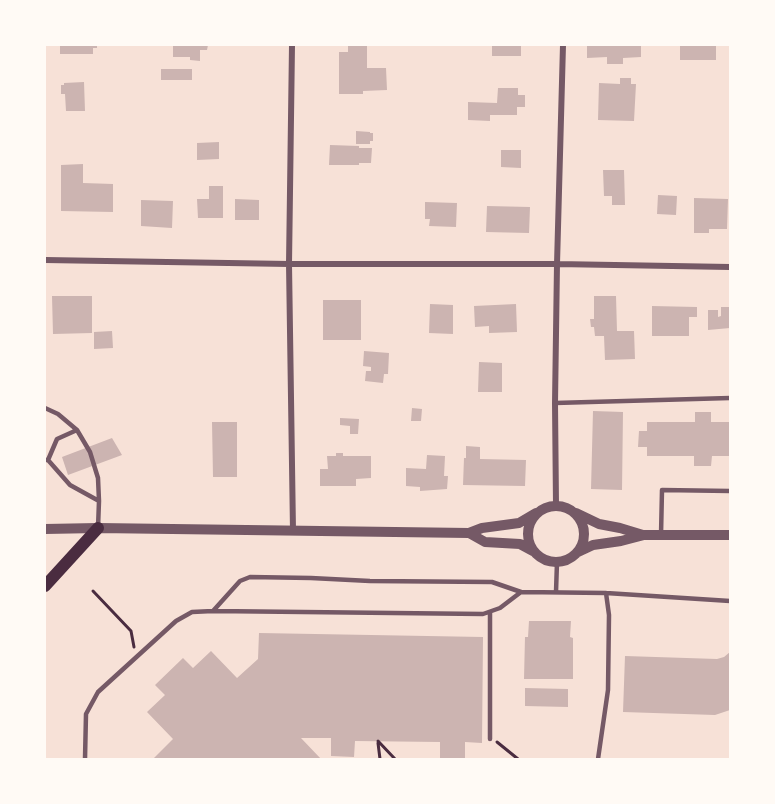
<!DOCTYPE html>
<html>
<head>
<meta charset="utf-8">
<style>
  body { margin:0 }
  #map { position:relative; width:775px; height:804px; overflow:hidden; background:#f7e1d7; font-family:"Alegreya Sans",sans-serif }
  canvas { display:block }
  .frame { position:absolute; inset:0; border:46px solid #fffaf5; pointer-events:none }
</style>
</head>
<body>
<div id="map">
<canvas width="775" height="804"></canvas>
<div class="frame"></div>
</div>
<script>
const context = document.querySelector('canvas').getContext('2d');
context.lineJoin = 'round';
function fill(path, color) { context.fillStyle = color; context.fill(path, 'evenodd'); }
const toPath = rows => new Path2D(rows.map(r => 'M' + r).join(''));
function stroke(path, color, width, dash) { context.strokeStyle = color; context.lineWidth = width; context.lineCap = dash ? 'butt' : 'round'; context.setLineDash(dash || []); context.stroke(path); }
fill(toPath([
  [60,45,97,45,97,48,93,48,93,54,60,54],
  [173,45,208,45,207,50,200,50,200,61,190,60,190,57,173,57],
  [348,45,367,45,367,68,386,68,387,90,363,91,363,94,339,94,339,52,348,52],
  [492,45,521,45,521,56,492,56],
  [587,45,641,45,641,57,623,58,623,64,607,64,607,57,587,58],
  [680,45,716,45,716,60,680,60],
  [161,69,192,69,192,80,161,80],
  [620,78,631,78,631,84,636,84,634,121,598,120,599,83,620,84],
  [84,82,85,111,66,111,65,94,61,94,61,85,64,85,64,83],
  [498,88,518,88,518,95,525,95,525,107,517,107,517,115,490,115,490,121,468,120,468,102,497,103],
  [356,131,370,132,370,133,373,133,373,141,370,141,370,144,356,144],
  [219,142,219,159,197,160,197,143],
  [330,145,359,146,359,148,372,148,371,163,359,163,359,165,329,165],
  [501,150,521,150,521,168,501,167],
  [83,164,83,183,113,184,113,212,61,211,61,165],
  [603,170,624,170,625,205,612,205,612,196,604,196],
  [209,186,223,186,223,218,198,218,197,199,209,199],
  [658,195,677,196,676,215,657,214],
  [694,198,728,199,727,229,709,229,709,233,694,233],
  [235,199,259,200,259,220,235,220],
  [141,200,173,201,172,228,141,226],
  [425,202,457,203,456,227,429,226,430,219,425,219],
  [487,206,530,207,529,233,486,232],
  [52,296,92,296,92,333,53,334],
  [594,296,616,296,617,331,634,331,635,359,605,360,604,336,595,336,594,327,591,327,590,319,594,319],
  [323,300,361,300,361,340,323,340],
  [430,304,453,305,453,334,429,333],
  [516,304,517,332,489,333,489,326,475,327,474,306],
  [652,306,697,307,697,317,689,317,689,336,652,336],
  [721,307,730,307,730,328,708,330,708,310,718,310,718,317,721,316],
  [112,331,113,348,94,349,94,332],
  [364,351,389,353,388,374,384,374,383,383,365,381,366,371,371,371,371,367,363,366],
  [479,362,502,363,502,392,478,392],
  [412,408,422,409,421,421,411,421],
  [593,411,623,412,622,490,591,489],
  [695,412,711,412,711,422,730,422,730,456,712,456,711,466,694,466,694,456,647,456,647,447,638,447,639,431,647,431,647,422,695,422],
  [340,418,359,419,358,434,350,434,350,426,340,425],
  [212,422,237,422,237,477,213,477],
  [112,438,122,455,68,475,62,457],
  [466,446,480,447,480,459,526,460,525,486,463,485,464,458,466,458],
  [336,453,343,453,343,456,371,456,371,478,356,479,356,486,320,486,320,469,328,469,327,456,336,456],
  [427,455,445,456,444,476,448,476,447,489,420,491,420,487,406,486,406,468,426,469],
  [529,621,571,621,570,637,573,638,573,679,524,679,525,637,528,637],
  [259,633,483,637,482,743,465,742,465,759,440,759,440,742,355,741,354,757,331,756,331,738,301,738,321,759,153,759,173,739,147,712,165,695,155,685,183,658,193,668,211,651,237,678,258,659],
  [730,652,730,710,715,715,623,712,625,656,717,659,724,657],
  [525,688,568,689,568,707,525,706]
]), '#ccb4b1');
stroke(toPath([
  [93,591,131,631,134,647],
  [378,741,395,759],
  [497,742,518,759],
  [378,743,380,759]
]), '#4a2c40', 3);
stroke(toPath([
  [555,403,730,398],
  [45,408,58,414,77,430,90,452,98,478,99,501,98,528],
  [45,460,48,460,70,485,99,501],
  [48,460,57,439,77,430],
  [661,535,662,490,730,491],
  [556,592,557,562],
  [213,611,240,581,250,577,311,578,370,581,492,582,521,592],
  [490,612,490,739],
  [85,759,86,714,98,692,176,621,192,612,213,611,483,614,500,608,521,592,606,593,730,601],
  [598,759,608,690,609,615,606,593]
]), '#755966', 4.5);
stroke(toPath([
  [292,45,289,264,293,531],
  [45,260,289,264,557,264,730,267],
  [556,505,555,403,557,264,563,45]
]), '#755966', 6);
stroke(toPath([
  '528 534a28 28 0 1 1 56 0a28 28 0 1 1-56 0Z',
  [576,513,599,524,620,528,643,535],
  [45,529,98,528,469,533,482,528,519,523,536,513],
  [469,533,485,542,520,544,533,551],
  [578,552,593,545,621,541,644,535,730,535]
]), '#755966', 10);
stroke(toPath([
  [45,586,98,528]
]), '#4a2c40', 12);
</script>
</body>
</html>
